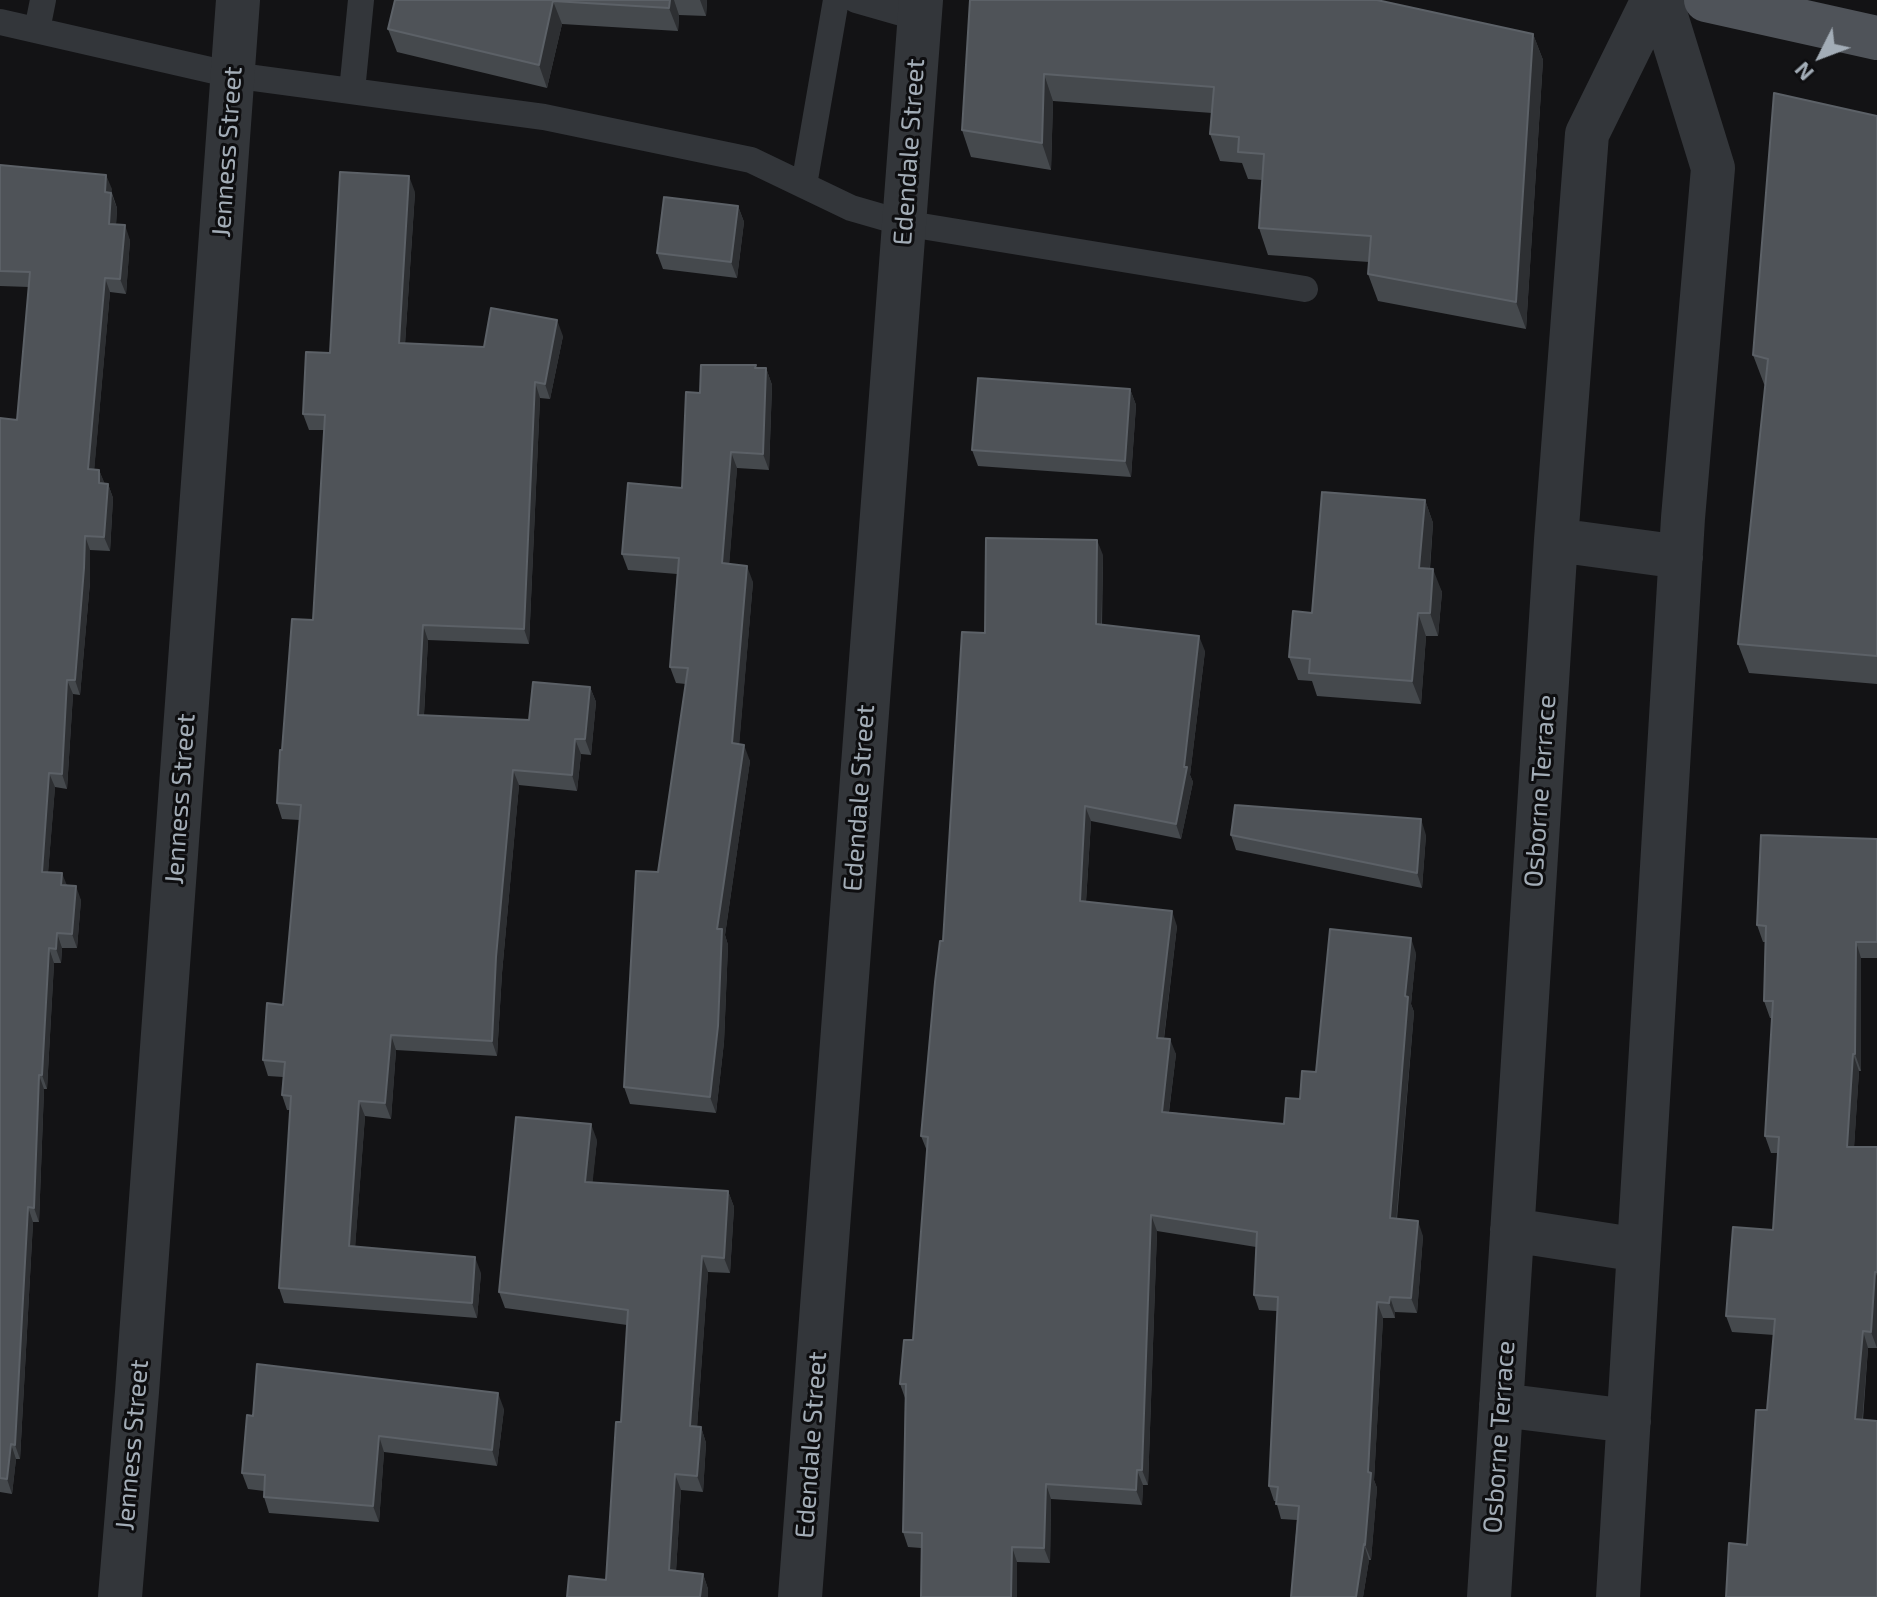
<!DOCTYPE html>
<html>
<head>
<meta charset="utf-8">
<style>
  body { margin:0 }
  #map { position:relative; width:1877px; height:1597px; overflow:hidden; background:#131315; font-family:"Exo 2",sans-serif }
  canvas { display:block }
  .north { position:absolute; left:1781px; top:16px; width:80px; height:80px; -webkit-text-stroke:6px #0e0e10; paint-order:stroke; rotate:228deg; font-size:22px; font-weight:700; line-height:32px; text-align:center; color:#a3adb7 }
  .north::after { content:''; display:block; margin:auto; width:28px; height:36px; background:#a3adb7; clip-path:polygon(50% 0,100% 100%,50% 72%,0 100%) }
</style>
</head>
<body>
<div id="map">
<canvas width="1877" height="1597"></canvas>
<div class="north">N</div>
</div>
<script>
const context = document.querySelector('canvas').getContext('2d');
context.lineJoin = 'round';
const toPath = rows => new Path2D(rows.map(r => 'M' + r).join(''));
function stroke(path, color, width, dash) { context.strokeStyle = color; context.lineWidth = width; context.lineCap = dash ? 'butt' : 'round'; context.setLineDash(dash || []); context.stroke(path); }
function fill(path, color) { context.fillStyle = color; context.fill(path, 'evenodd'); }
function drawText(font, color, halo, rows, align = 'center') {
  context.font = font + ' "Exo 2",sans-serif'; context.lineWidth = 6; context.setLineDash([]); context.textBaseline = 'middle'; context.strokeStyle = halo; context.fillStyle = color; for (const [text, x, y, turn = 0] of rows) {
    context.save(); context.translate(x, y); context.rotate((+turn || 0) * Math.PI / 180); context.textAlign = isNaN(turn) ? turn : align; if (halo) context.strokeText(text, 0, 0); context.fillText(text, 0, 0); context.restore();
  }
}
stroke(toPath([
  [856,0,919,18],
  [0,22,232,75,544,117,751,160,851,208,903,223,1305,289],
  [37,30,43,0],
  [352,91,361,0],
  [804,185,836,0]
]), '#33363a', 26);
stroke(toPath([
  [1556,540,1681,557],
  [1512,1230,1639,1250],
  [1501,1405,1629,1421],
  [120,1597,137,1392,238,0],
  [800,1597,921,0],
  [1489,1597,1556,540,1587,134,1653,0],
  [1618,1597,1683,518,1713,168,1661,0]
]), '#33363a', 44);
stroke(toPath([
  [1706,0,1877,38]
]), '#4f5359', 44);
fill(toPath([
  [395,0,707,0,706,16,679,15,678,31,562,24,547,88,397,52,388,29],
  [970,0,1533,34,1543,60,1526,329,1378,301,1368,274,1369,262,1268,255,1259,228,1262,180,1248,179,1242,163,1220,161,1210,134,1212,113,1053,101,1051,170,971,157,962,130],
  [1877,116,1877,684,1749,673,1738,644,1765,385,1764,384,1753,355],
  [0,165,106,175,117,208,116,225,130,240,126,294,110,292,94,470,99,470,104,483,108,484,113,498,110,551,90,550,90,582,80,695,73,694,67,789,55,787,48,872,67,885,81,900,77,948,62,948,61,963,54,963,47,1089,44,1089,39,1222,33,1222,20,1459,16,1459,12,1494,0,1492,0,418,17,420,29,287,0,286],
  [415,192,405,344,484,347,563,336,550,399,540,398,529,644,428,640,424,715,529,720,590,687,596,702,591,755,581,754,577,791,519,785,502,973,497,1056,396,1050,391,1119,365,1116,355,1247,481,1273,477,1318,284,1303,279,1288,290,1110,287,1110,282,1095,283,1077,268,1076,263,1060,283,1005,300,820,282,819,277,803,282,750,313,620,324,430,309,430,303,414,330,353],
  [738,206,744,222,737,278,663,269,657,253],
  [757,368,766,368,772,385,769,470,737,468,729,564,753,582,739,744,750,761,725,935,728,945,724,1042,716,1113,630,1104,624,1087,658,872,686,684,676,683,670,667,677,574,628,570,622,554,682,488,700,393],
  [1130,389,1136,405,1131,477,978,466,972,450],
  [1425,500,1433,523,1430,569,1442,592,1438,636,1426,636,1421,704,1317,696,1312,681,1298,680,1289,657,1312,613],
  [1103,555,1102,625,1205,651,1190,775,1193,782,1181,839,1091,821,1086,902,1177,926,1164,1039,1176,1054,1169,1112,1284,1124,1316,1072,1416,953,1411,1004,1414,1012,1397,1219,1423,1236,1417,1313,1395,1312,1395,1318,1383,1318,1374,1480,1377,1488,1371,1560,1369,1560,1363,1597,1291,1597,1297,1520,1281,1519,1276,1501,1274,1501,1269,1486,1277,1311,1259,1310,1254,1295,1256,1247,1157,1231,1148,1485,1143,1485,1142,1505,1051,1499,1050,1563,1017,1562,921,1548,908,1547,903,1532,905,1398,900,1384,913,1340,927,1151,921,1136,943,941,985,633],
  [1231,835,1426,835,1422,888,1236,850],
  [1877,839,1877,958,1861,958,1861,1071,1859,1071,1854,1147,1877,1147,1877,1348,1868,1348,1863,1420,1747,1545,1767,1410,1774,1335,1732,1332,1726,1316,1773,1230,1778,1153,1771,1153,1765,1136,1772,1018,1770,1018,1764,1001,1765,942,1763,942,1757,925],
  [597,1140,592,1183,728,1191,734,1207,730,1273,708,1272,697,1427,701,1427,706,1443,703,1492,681,1490,676,1571,703,1574,708,1589,708,1597,567,1597,606,1580,621,1422,627,1325,505,1308,499,1292],
  [504,1409,497,1466,384,1452,379,1522,269,1513,264,1497,264,1491,248,1489,242,1473,253,1416]
]), '#45494d');
fill(toPath([
  [670,0,674,0,679,15,678,31,669,8],
  [700,0,707,0,706,16],
  [553,1,562,24,547,88,539,65],
  [1533,34,1543,60,1526,329,1516,302],
  [1044,74,1053,101,1051,170,1042,143],
  [106,175,112,189,110,207,105,192],
  [409,176,415,192,404,359,399,343],
  [111,193,117,208,115,239,109,224],
  [738,206,744,222,737,278,731,262],
  [125,225,130,240,126,294,120,279],
  [105,278,110,292,93,484,88,469],
  [557,320,563,336,550,399,545,384],
  [766,368,772,385,769,470,763,454],
  [535,382,540,398,529,644,524,629],
  [1130,389,1136,405,1131,477,1125,461],
  [731,452,737,468,728,579,722,563],
  [99,470,105,484,99,483],
  [108,484,113,498,110,551,104,537],
  [1425,500,1433,523,1428,591,1419,568],
  [85,536,90,550,90,582,80,695,75,680],
  [1097,540,1103,555,1101,639,1096,624],
  [747,566,753,582,738,759,732,743],
  [1433,569,1442,592,1438,636,1430,613],
  [1418,613,1426,636,1421,704,1412,681],
  [423,625,428,640,423,730,418,715],
  [1199,636,1205,651,1190,775,1193,782,1181,839,1176,824],
  [67,680,73,694,67,789,62,774],
  [590,687,596,702,591,755,585,739],
  [575,739,581,754,577,791,572,775],
  [744,745,750,761,725,935,728,945,724,1042,716,1113,710,1097,717,929],
  [513,770,519,785,502,973,497,1056,492,1041,496,957],
  [49,773,55,787,47,886,42,872],
  [1085,806,1091,821,1085,916,1080,901],
  [1421,819,1426,835,1422,888,1417,873],
  [62,873,68,888,61,885],
  [76,886,81,900,77,948,72,934],
  [1172,911,1177,926,1162,1053,1157,1038],
  [57,933,62,948,61,963,56,949],
  [1411,938,1416,953,1411,1004,1414,1012,1395,1234,1390,1218,1405,996],
  [1856,942,1861,958,1861,1071,1855,1054],
  [49,948,54,963,47,1089,42,1075],
  [391,1035,396,1050,391,1119,385,1103],
  [1170,1039,1176,1054,1167,1127,1162,1112],
  [1853,1054,1859,1071,1853,1163,1847,1147],
  [39,1075,44,1089,39,1222,34,1208],
  [359,1101,365,1116,354,1262,349,1246],
  [591,1124,597,1140,591,1198,585,1182],
  [728,1191,734,1207,730,1273,724,1258],
  [28,1207,33,1222,20,1459,15,1445],
  [1151,1215,1157,1231,1148,1485,1142,1470],
  [1418,1221,1423,1236,1417,1313,1411,1298],
  [702,1256,708,1272,696,1442,690,1426],
  [475,1257,481,1273,477,1318,472,1303],
  [1875,1272,1877,1276,1877,1348,1871,1332],
  [1390,1297,1395,1312,1395,1318,1389,1303],
  [1377,1302,1383,1318,1374,1480,1377,1488,1371,1560,1365,1545],
  [1863,1331,1868,1348,1861,1436,1855,1419],
  [498,1393,504,1409,497,1466,492,1450],
  [701,1427,706,1443,703,1492,697,1476],
  [379,1436,384,1452,379,1522,373,1506],
  [11,1444,16,1459,12,1494,7,1479],
  [1137,1470,1143,1485,1142,1505,1136,1490],
  [675,1474,681,1490,675,1586,669,1570],
  [1046,1484,1051,1499,1050,1563,1044,1548],
  [1364,1544,1369,1560,1363,1597,1356,1597],
  [1012,1547,1017,1562,1017,1597,1011,1597],
  [703,1574,708,1589,708,1597,700,1597]
]), '#2d2f32');
const building = toPath([
  [395,0,670,0,669,8,553,1,539,65,388,29,395,0],
  [970,0,1377,0,1533,34,1516,302,1368,274,1371,236,1259,228,1264,154,1238,152,1239,137,1210,134,1214,87,1044,74,1042,143,962,130,970,0],
  [1774,93,1877,116,1877,656,1738,644,1768,359,1753,355,1774,93],
  [0,165,106,175,105,192,111,193,109,224,125,225,120,279,105,278,88,469,99,470,99,483,108,484,104,537,85,536,84,568,75,680,67,680,62,774,49,773,42,872,62,873,61,885,76,886,72,934,57,933,56,949,49,948,42,1075,39,1075,34,1208,28,1207,15,1445,11,1444,7,1479,0,1478,0,418,17,420,30,272,0,271,0,165],
  [340,172,409,176,399,343,484,347,491,308,557,320,545,384,535,382,524,629,423,625,418,715,529,720,533,682,590,687,585,739,575,739,572,775,513,770,496,957,492,1041,391,1035,385,1103,359,1101,349,1246,475,1257,472,1303,279,1288,291,1096,282,1095,285,1062,263,1060,267,1003,283,1005,301,805,277,803,280,750,282,750,292,619,313,620,325,415,303,414,306,352,330,353,340,172],
  [664,197,738,206,731,262,657,253,664,197],
  [701,365,756,365,755,368,766,368,763,454,731,452,722,563,747,566,732,743,744,745,717,929,722,929,718,1026,710,1097,624,1087,636,871,658,872,688,668,670,667,679,558,622,554,628,483,682,488,686,392,700,393,701,365],
  [978,378,1130,389,1125,461,972,450,978,378],
  [1322,492,1425,500,1419,568,1433,569,1430,613,1418,613,1412,681,1309,673,1310,659,1289,657,1293,611,1312,613,1322,492],
  [986,538,1097,540,1096,624,1199,636,1184,767,1187,767,1176,824,1085,806,1080,901,1172,911,1157,1038,1170,1039,1162,1112,1284,1124,1286,1098,1300,1099,1302,1071,1316,1072,1330,929,1411,938,1405,996,1408,997,1390,1218,1418,1221,1411,1298,1390,1297,1389,1303,1377,1302,1368,1472,1371,1473,1365,1545,1364,1544,1356,1597,1291,1597,1299,1506,1276,1504,1278,1487,1269,1486,1278,1297,1254,1295,1257,1232,1151,1215,1142,1470,1137,1470,1136,1490,1046,1484,1044,1548,1012,1547,1011,1597,921,1597,922,1533,903,1532,906,1384,900,1384,904,1340,913,1340,928,1137,921,1136,935,982,940,941,943,941,962,632,985,633,986,538],
  [1235,805,1421,819,1417,873,1231,835,1235,805],
  [1761,835,1877,839,1877,942,1856,942,1855,1054,1853,1054,1847,1147,1877,1147,1877,1272,1875,1272,1871,1332,1863,1331,1855,1419,1877,1421,1877,1597,1726,1597,1729,1543,1747,1545,1756,1410,1767,1410,1775,1319,1726,1316,1733,1227,1773,1230,1779,1137,1765,1136,1773,1001,1764,1001,1766,926,1757,925,1761,835],
  [516,1117,591,1124,585,1182,728,1191,724,1258,702,1256,690,1426,701,1427,697,1476,675,1474,669,1570,703,1574,700,1597,567,1597,569,1576,606,1580,616,1422,621,1422,628,1310,499,1292,516,1117],
  [257,1364,498,1393,492,1450,379,1436,373,1506,264,1497,265,1475,242,1473,247,1415,253,1416,257,1364]
]);
fill(building, '#4f5358');
stroke(building, '#5c6167', 2);
drawText('26px', '#a3adb7', '#0e0e10', [
  ["Jenness Street",227,152,-86],
  ["Edendale Street",909,152,-86],
  ["Osborne Terrace",1540,791,-86],
  ["Edendale Street",859,798,-86],
  ["Jenness Street",180,799,-86],
  ["Osborne Terrace",1499,1437,-86],
  ["Jenness Street",132,1445,-85],
  ["Edendale Street",811,1445,-86]
]);
</script>
</body>
</html>
